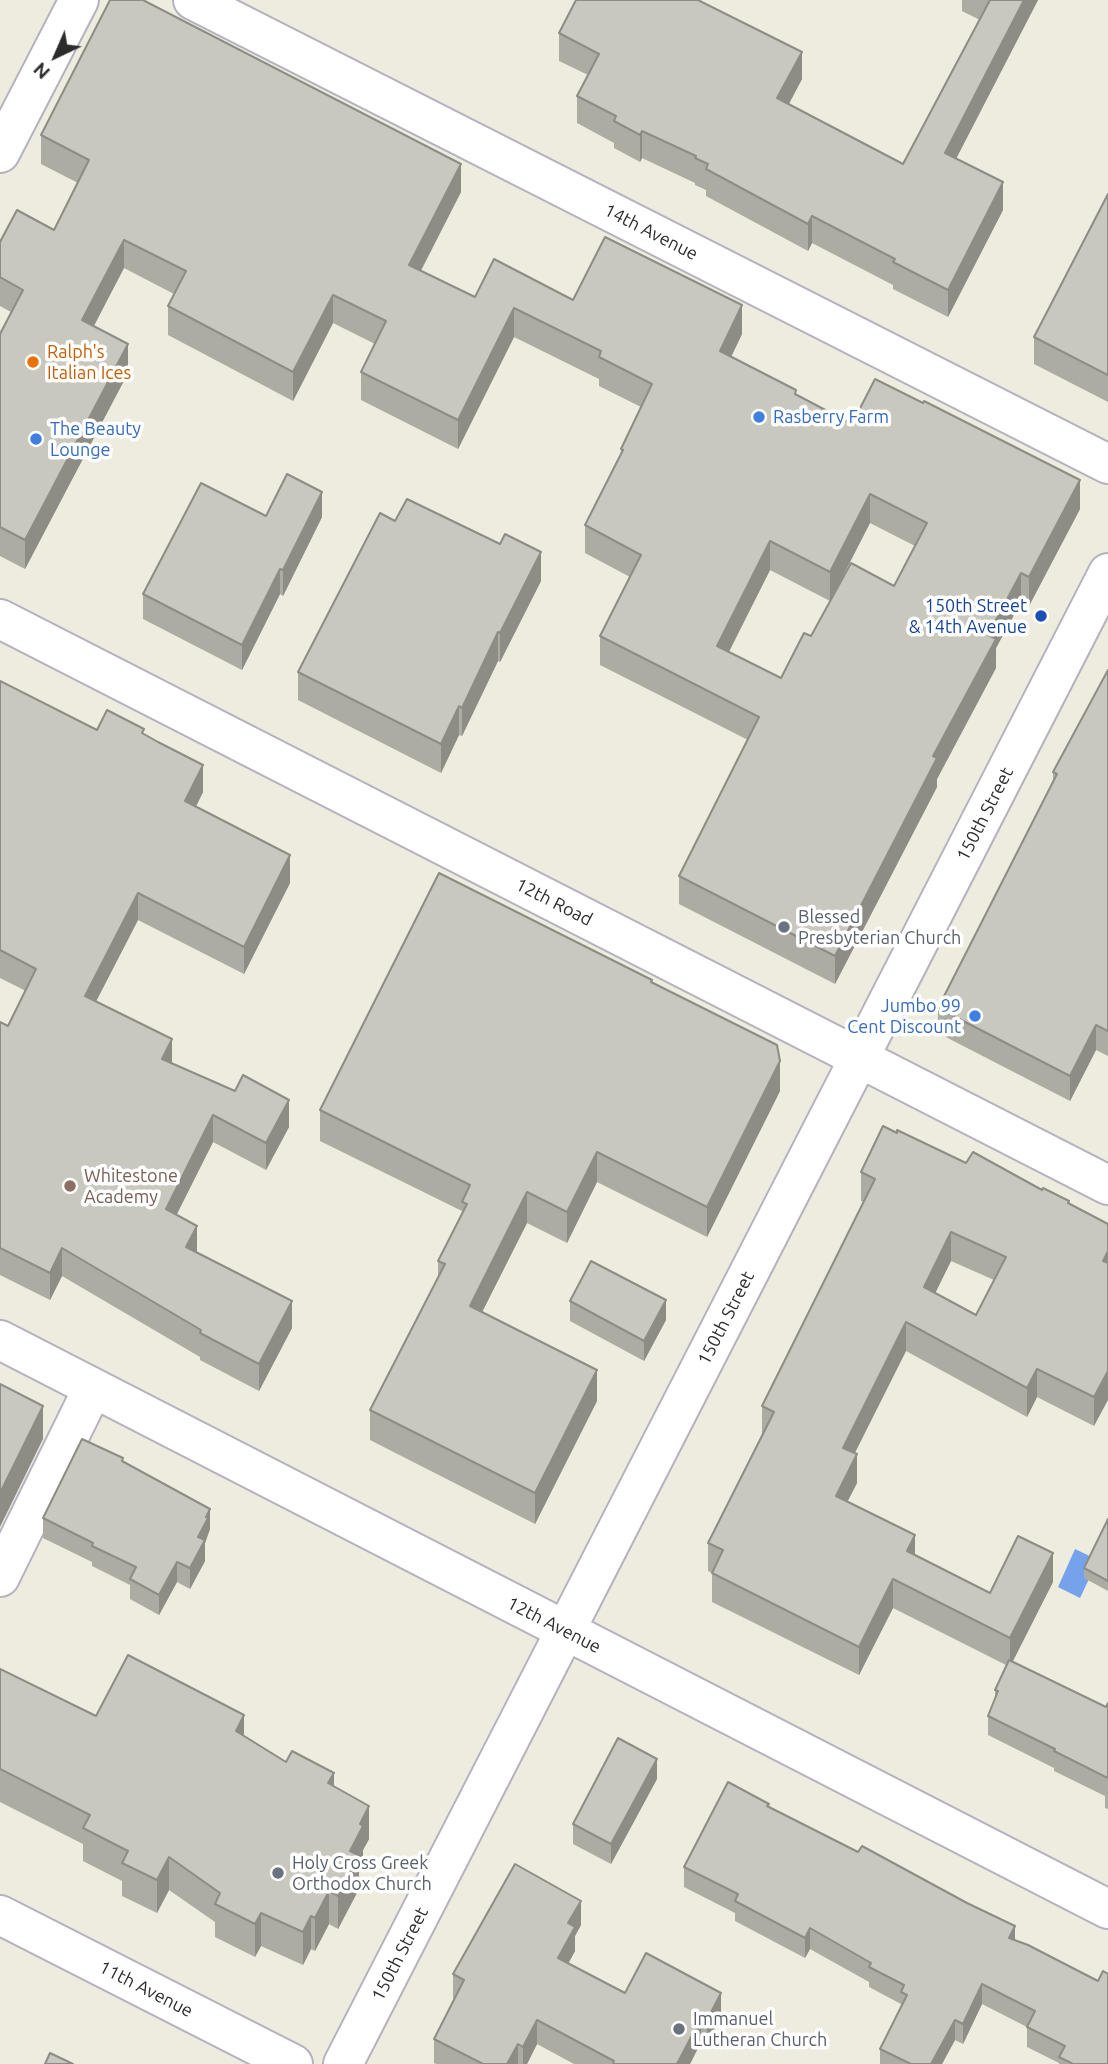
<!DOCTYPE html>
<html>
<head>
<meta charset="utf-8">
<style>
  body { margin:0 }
  #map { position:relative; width:1108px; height:2064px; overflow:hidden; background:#edecdf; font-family:Ubuntu,sans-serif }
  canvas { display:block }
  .north { position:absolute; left:21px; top:21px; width:70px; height:70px; -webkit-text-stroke:5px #fff; paint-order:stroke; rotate:224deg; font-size:19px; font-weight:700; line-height:28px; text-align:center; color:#2c2c2c }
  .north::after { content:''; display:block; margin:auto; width:24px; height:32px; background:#2c2c2c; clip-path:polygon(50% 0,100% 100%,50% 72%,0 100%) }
</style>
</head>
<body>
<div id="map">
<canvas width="1108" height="2064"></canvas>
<div class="north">N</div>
</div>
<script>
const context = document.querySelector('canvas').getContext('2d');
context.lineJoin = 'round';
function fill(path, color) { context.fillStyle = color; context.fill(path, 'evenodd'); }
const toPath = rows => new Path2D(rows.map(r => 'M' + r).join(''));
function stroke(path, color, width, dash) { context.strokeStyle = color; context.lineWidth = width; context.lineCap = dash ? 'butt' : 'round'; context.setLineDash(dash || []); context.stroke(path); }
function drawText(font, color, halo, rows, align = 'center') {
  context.font = font + ' Ubuntu,sans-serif'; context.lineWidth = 7; context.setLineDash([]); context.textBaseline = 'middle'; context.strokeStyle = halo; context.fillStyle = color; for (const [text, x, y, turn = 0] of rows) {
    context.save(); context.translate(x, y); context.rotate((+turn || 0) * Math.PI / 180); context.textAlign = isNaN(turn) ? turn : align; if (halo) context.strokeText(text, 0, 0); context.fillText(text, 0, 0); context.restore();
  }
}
fill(toPath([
  [1075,1549,1098,1560,1080,1598,1058,1587]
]), '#76a2eb');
const minor = toPath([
  [193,0,1108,464],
  [0,153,79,0],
  [0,619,1108,1185],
  [0,1340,1108,1909],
  [0,1577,93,1388],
  [0,1915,293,2064],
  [343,2064,1108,573]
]);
stroke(minor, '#b5b2bf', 42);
stroke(minor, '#fff', 38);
fill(toPath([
  [962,0,1038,0,956,159,1003,210,948,317,893,289,893,285,812,243,808,251,706,196,706,190,695,185,695,183,642,158,640,162,614,148,614,143,577,123,577,96,588,75,559,61,559,33,802,79,789,104,903,164,980,20,962,11],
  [41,135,461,192,421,271,475,297,573,300,742,334,731,357,796,395,852,424,1080,509,1029,606,1021,602,996,648,996,668,937,779,937,787,835,984,679,904,679,876,748,740,600,665,600,636,630,577,585,553,585,525,621,455,621,449,641,407,599,386,599,379,514,337,458,449,361,400,361,372,375,344,333,323,293,401,168,335,168,306,174,294,124,268,93,326,128,373,25,569,0,556,0,334,11,312,0,306,0,242,54,230,78,183,41,164],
  [870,523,915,546,894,586,811,636,781,678,729,652,770,570,830,601],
  [1108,194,1108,402,1034,364,1034,337],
  [266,516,322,517,283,596,280,594,242,670,143,619,143,594],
  [541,581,500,662,498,661,462,736,459,735,441,773,298,700,298,672],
  [1108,670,1108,1056,1096,1050,1070,1101,938,1033,938,1008,1053,782,1053,772],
  [0,681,97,730,144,734,203,792,196,807,290,883,244,974,138,920,96,1001,172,1063,289,1127,266,1170,213,1142,176,1215,197,1252,292,1328,259,1391,200,1360,200,1357,62,1276,50,1300,0,1275,0,1022,8,1026,26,991,0,978],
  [652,983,780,1091,707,1237,597,1182,567,1243,527,1223,482,1312,597,1401,535,1524,370,1440,370,1410,438,1277,438,1261,462,1213,462,1211,320,1141,320,1110],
  [897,1133,966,1163,1042,1190,1108,1224,1094,1426,1037,1397,1027,1417,906,1351,855,1453,857,1483,847,1502,915,1555,990,1593,1053,1582,1012,1662,1106,1707,1108,1703,1108,1809,1105,1808,1105,1796,1054,1771,1054,1768,988,1735,988,1716,995,1700,995,1690,1006,1665,893,1608,859,1675,712,1602,712,1573,708,1571,708,1543,762,1435,762,1406,864,1202,861,1201,861,1172],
  [951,1261,994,1280,976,1315,935,1293],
  [570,1301,666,1320,644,1361,570,1321],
  [123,1461,210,1529,205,1543,205,1561,190,1589,177,1582,159,1615,130,1599,130,1585,92,1566,92,1562,43,1538,43,1518],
  [1108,1519,1108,1591,1084,1578,1084,1568],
  [0,1669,96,1716,244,1736,286,1762,334,1786,369,1839,363,1850,363,1859,359,1867,359,1889,338,1929,329,1924,315,1951,311,1949,303,1965,261,1946,255,1957,215,1937,215,1922,169,1890,157,1913,122,1896,122,1881,83,1861,83,1844,0,1802],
  [657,1779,611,1864,573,1844,573,1824],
  [769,1807,1015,1941,1108,2064,1059,2064,1059,2063,1027,2047,1027,2027,982,2004,963,2044,955,2040,942,2064,880,2064,880,2049,901,2008,901,2004,869,1987,869,1982,810,1949,805,1958,735,1921,735,1913,684,1887,684,1867],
  [581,1925,575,1936,575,1951,568,1964,625,1993,721,2017,707,2044,701,2042,690,2064,574,2064,537,2044,527,2064,436,2064,434,2063,434,2039,455,1999,453,1998,453,1974]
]), '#adaca3');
fill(toPath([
  [1024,0,1038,0,945,180,945,153],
  [802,52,802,79,777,126,777,98],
  [642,131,642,158,640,162,640,135],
  [461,164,461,192,409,293,409,265],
  [1003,182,1003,210,948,317,948,290],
  [812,216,812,243,808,251,808,224],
  [124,240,124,268,82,349,82,320],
  [333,295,333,323,293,401,293,372],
  [742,305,742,334,720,380,720,351],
  [514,308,514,337,458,449,458,420],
  [128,344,128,373,25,569,25,540],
  [1080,480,1080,509,1029,606,1029,577],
  [322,492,322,517,283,596,283,570],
  [870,494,870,523,830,601,830,572],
  [770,541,770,570,717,675,717,646],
  [541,552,541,581,500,662,500,633],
  [280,569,280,594,242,670,242,645],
  [1021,573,1021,602,996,648,996,668,937,779,937,787,835,984,835,956,933,756,988,635],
  [498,632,498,661,462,736,462,708],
  [459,706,459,735,441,773,441,744],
  [203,765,203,792,185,828,185,801],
  [290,855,290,883,244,974,244,947],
  [138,893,138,920,85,1023,85,996],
  [1096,1025,1096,1050,1070,1101,1070,1076],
  [172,1039,172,1066,162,1059],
  [780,1061,780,1091,707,1237,707,1207],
  [289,1100,289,1127,266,1170,266,1143],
  [213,1115,213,1142,166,1236,166,1209],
  [597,1152,597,1182,567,1243,567,1212],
  [527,1192,527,1223,470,1336,470,1306],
  [197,1226,197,1254,186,1247],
  [951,1232,951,1261,924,1316,924,1287],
  [62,1248,62,1276,50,1300,50,1273],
  [1108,1251,1108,1280,1103,1261],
  [666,1300,666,1320,644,1361,644,1341],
  [292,1301,292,1328,259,1391,259,1364],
  [906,1322,906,1351,843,1476,843,1448],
  [1037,1369,1037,1397,1027,1417,1027,1388],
  [597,1370,597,1401,535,1524,535,1493],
  [1108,1371,1108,1400,1094,1426,1094,1397],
  [43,1406,43,1439,0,1527,0,1493],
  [857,1454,857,1483,836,1524,836,1496],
  [210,1509,210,1529,205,1543,205,1561,190,1589,190,1568,198,1537],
  [915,1535,915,1564,907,1551],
  [1053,1553,1053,1582,1010,1667,1010,1638],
  [177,1562,177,1582,159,1615,159,1595],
  [893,1579,893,1608,859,1675,859,1647],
  [244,1715,244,1748,236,1731],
  [657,1759,657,1779,611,1864,611,1844],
  [334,1773,334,1806,328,1783],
  [369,1806,369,1839,363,1850,363,1859,359,1867,359,1889,338,1929,338,1896,350,1851,360,1824],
  [169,1857,169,1890,157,1913,157,1880],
  [329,1891,329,1924,315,1951,315,1918],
  [581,1901,581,1925,575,1936,575,1951,558,1982,558,1958,568,1923],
  [261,1913,261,1946,255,1957,255,1924],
  [311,1916,311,1949,303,1965,303,1932],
  [1015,1926,1015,1946,1009,1938],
  [810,1928,810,1949,805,1958,805,1938],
  [982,1984,982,2004,963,2044,963,2024],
  [721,1993,721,2017,707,2044,707,2020],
  [701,2018,701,2042,690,2064,677,2064],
  [537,2020,537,2044,527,2064,523,2064,523,2047],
  [955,2020,955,2040,942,2064,931,2064],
  [518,2044,518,2064,507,2064]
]), '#8d8c85');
const building = toPath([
  [110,0,143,0,461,164,409,265,475,297,494,259,573,300,605,237,742,305,720,351,796,390,795,394,852,424,875,379,923,403,924,401,1080,480,1029,577,1021,573,988,635,996,639,933,756,937,758,835,956,679,876,759,717,600,636,641,555,585,525,623,450,621,449,652,384,599,357,601,351,514,308,458,420,361,372,386,321,333,295,293,372,168,306,186,271,124,240,82,320,128,344,25,540,0,527,0,334,23,290,0,277,0,242,17,210,54,230,89,160,41,135,110,0],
  [870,494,927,523,894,586,851,563,811,636,804,633,781,678,717,646,770,541,830,572,870,494],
  [576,0,698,0,802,52,777,98,903,164,990,0,1024,0,945,153,1003,182,948,290,893,262,895,259,812,216,808,224,706,169,708,164,695,158,696,156,642,131,640,135,614,121,616,116,577,96,599,54,559,33,576,0],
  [1108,194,1108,375,1034,337,1108,194],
  [287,474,322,492,283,570,280,569,242,645,143,594,201,483,266,516,287,474],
  [407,499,500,544,505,534,541,552,500,633,498,632,462,708,459,706,441,744,298,672,380,513,395,521,407,499],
  [1108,670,1108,1031,1096,1025,1070,1076,938,1008,1057,774,1053,772,1108,670],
  [0,681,97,730,107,710,144,729,142,733,158,742,203,765,185,801,290,855,244,947,138,893,85,996,172,1039,162,1059,235,1091,243,1075,289,1100,266,1143,213,1115,166,1209,197,1226,186,1247,292,1301,259,1364,200,1333,201,1330,62,1248,50,1273,0,1248,0,1022,8,1026,36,969,0,950,0,681],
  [439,873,652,980,651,982,777,1045,780,1061,707,1207,597,1152,567,1212,527,1192,470,1306,597,1370,535,1493,370,1410,445,1264,438,1261,467,1204,462,1202,470,1185,320,1110,439,873],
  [883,1126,897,1133,897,1130,966,1163,973,1152,1042,1190,1043,1188,1069,1201,1068,1203,1108,1224,1108,1251,1103,1261,1108,1263,1108,1371,1094,1397,1037,1369,1027,1388,906,1322,843,1448,857,1454,836,1496,915,1535,907,1551,990,1593,1018,1536,1053,1553,1010,1638,893,1579,859,1647,712,1573,723,1550,708,1543,774,1412,762,1406,875,1179,861,1172,883,1126],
  [951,1232,1006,1257,976,1315,924,1287,951,1232],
  [591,1261,666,1300,644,1341,570,1301,591,1261],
  [0,1384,43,1406,0,1493,0,1384],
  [82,1439,123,1458,122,1461,210,1509,206,1517,208,1518,198,1537,205,1540,190,1568,177,1562,159,1595,130,1579,136,1567,92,1546,93,1543,43,1518,82,1439],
  [1108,1519,1108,1581,1084,1568,1108,1519],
  [128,1655,244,1715,236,1731,286,1762,292,1751,334,1773,328,1783,369,1806,360,1824,363,1826,350,1851,359,1856,338,1896,329,1891,315,1918,311,1916,303,1932,261,1913,255,1924,215,1904,220,1893,169,1857,157,1880,122,1863,128,1851,83,1828,90,1815,0,1769,0,1669,96,1716,128,1655],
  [1009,1660,1106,1707,1108,1703,1108,1778,1054,1751,1055,1749,988,1716,998,1691,995,1690,1009,1660],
  [618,1738,657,1759,611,1844,573,1824,618,1738],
  [728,1782,769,1804,767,1806,858,1852,862,1846,967,1903,1015,1926,1009,1938,1028,1945,1098,1981,1103,1971,1108,1974,1108,2064,1073,2064,1059,2057,1065,2046,1027,2027,1035,2011,982,1984,963,2024,955,2020,931,2064,911,2064,880,2049,907,1995,901,1992,904,1985,869,1967,871,1963,810,1928,805,1938,735,1901,738,1894,684,1867,728,1782],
  [515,1864,581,1901,568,1923,575,1927,558,1958,625,1993,646,1953,721,1993,707,2020,701,2018,677,2064,613,2064,614,2061,537,2020,523,2047,518,2044,507,2064,483,2064,434,2039,464,1980,453,1974,515,1864],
  [50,2053,73,2064,45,2064,50,2053]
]);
fill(building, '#c9c8be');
stroke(building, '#8d8c85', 2);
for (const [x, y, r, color] of [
  [33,362,7,"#e8710a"],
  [759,417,7,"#3f7fe0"],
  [36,439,7,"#3f7fe0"],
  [1041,616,7,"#1a4fb4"],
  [784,927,7,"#6b7280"],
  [975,1016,7,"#3f7fe0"],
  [70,1186,7,"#8d6e63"],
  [278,1873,7,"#6b7280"],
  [679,2029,7,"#6b7280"]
]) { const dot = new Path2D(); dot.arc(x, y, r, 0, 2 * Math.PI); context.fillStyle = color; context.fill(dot); stroke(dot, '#fff', 2.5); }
drawText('18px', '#2c2c2c', '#fff', [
  ["14th Avenue",651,232,27],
  ["150th Street",985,814,-63],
  ["12th Road",554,902,27],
  ["150th Street",726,1318,-63],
  ["12th Avenue",554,1625,27],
  ["150th Street",400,1954,-63],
  ["11th Avenue",146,1989,27]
]);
drawText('18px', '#c56008', '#fff', [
  ["Ralph's",47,352],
  ["Italian Ices",47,373]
], 'left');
drawText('18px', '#366cbe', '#fff', [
  ["Rasberry Farm",773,417],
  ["The Beauty",50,429],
  ["Lounge",50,450],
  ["Jumbo 99",961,1006,"right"],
  ["Cent Discount",961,1027,"right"]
], 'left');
drawText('18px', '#164399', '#fff', [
  ["150th Street",1027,606],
  ["& 14th Avenue",1027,627]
], 'right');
drawText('18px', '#5b616d', '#fff', [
  ["Blessed",798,917],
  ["Presbyterian Church",798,938],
  ["Holy Cross Greek",292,1863],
  ["Orthodox Church",292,1884],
  ["Immanuel",693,2019],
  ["Lutheran Church",693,2040]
], 'left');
drawText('18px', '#785e54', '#fff', [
  ["Whitestone",84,1176],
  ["Academy",84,1197]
], 'left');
</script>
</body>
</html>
